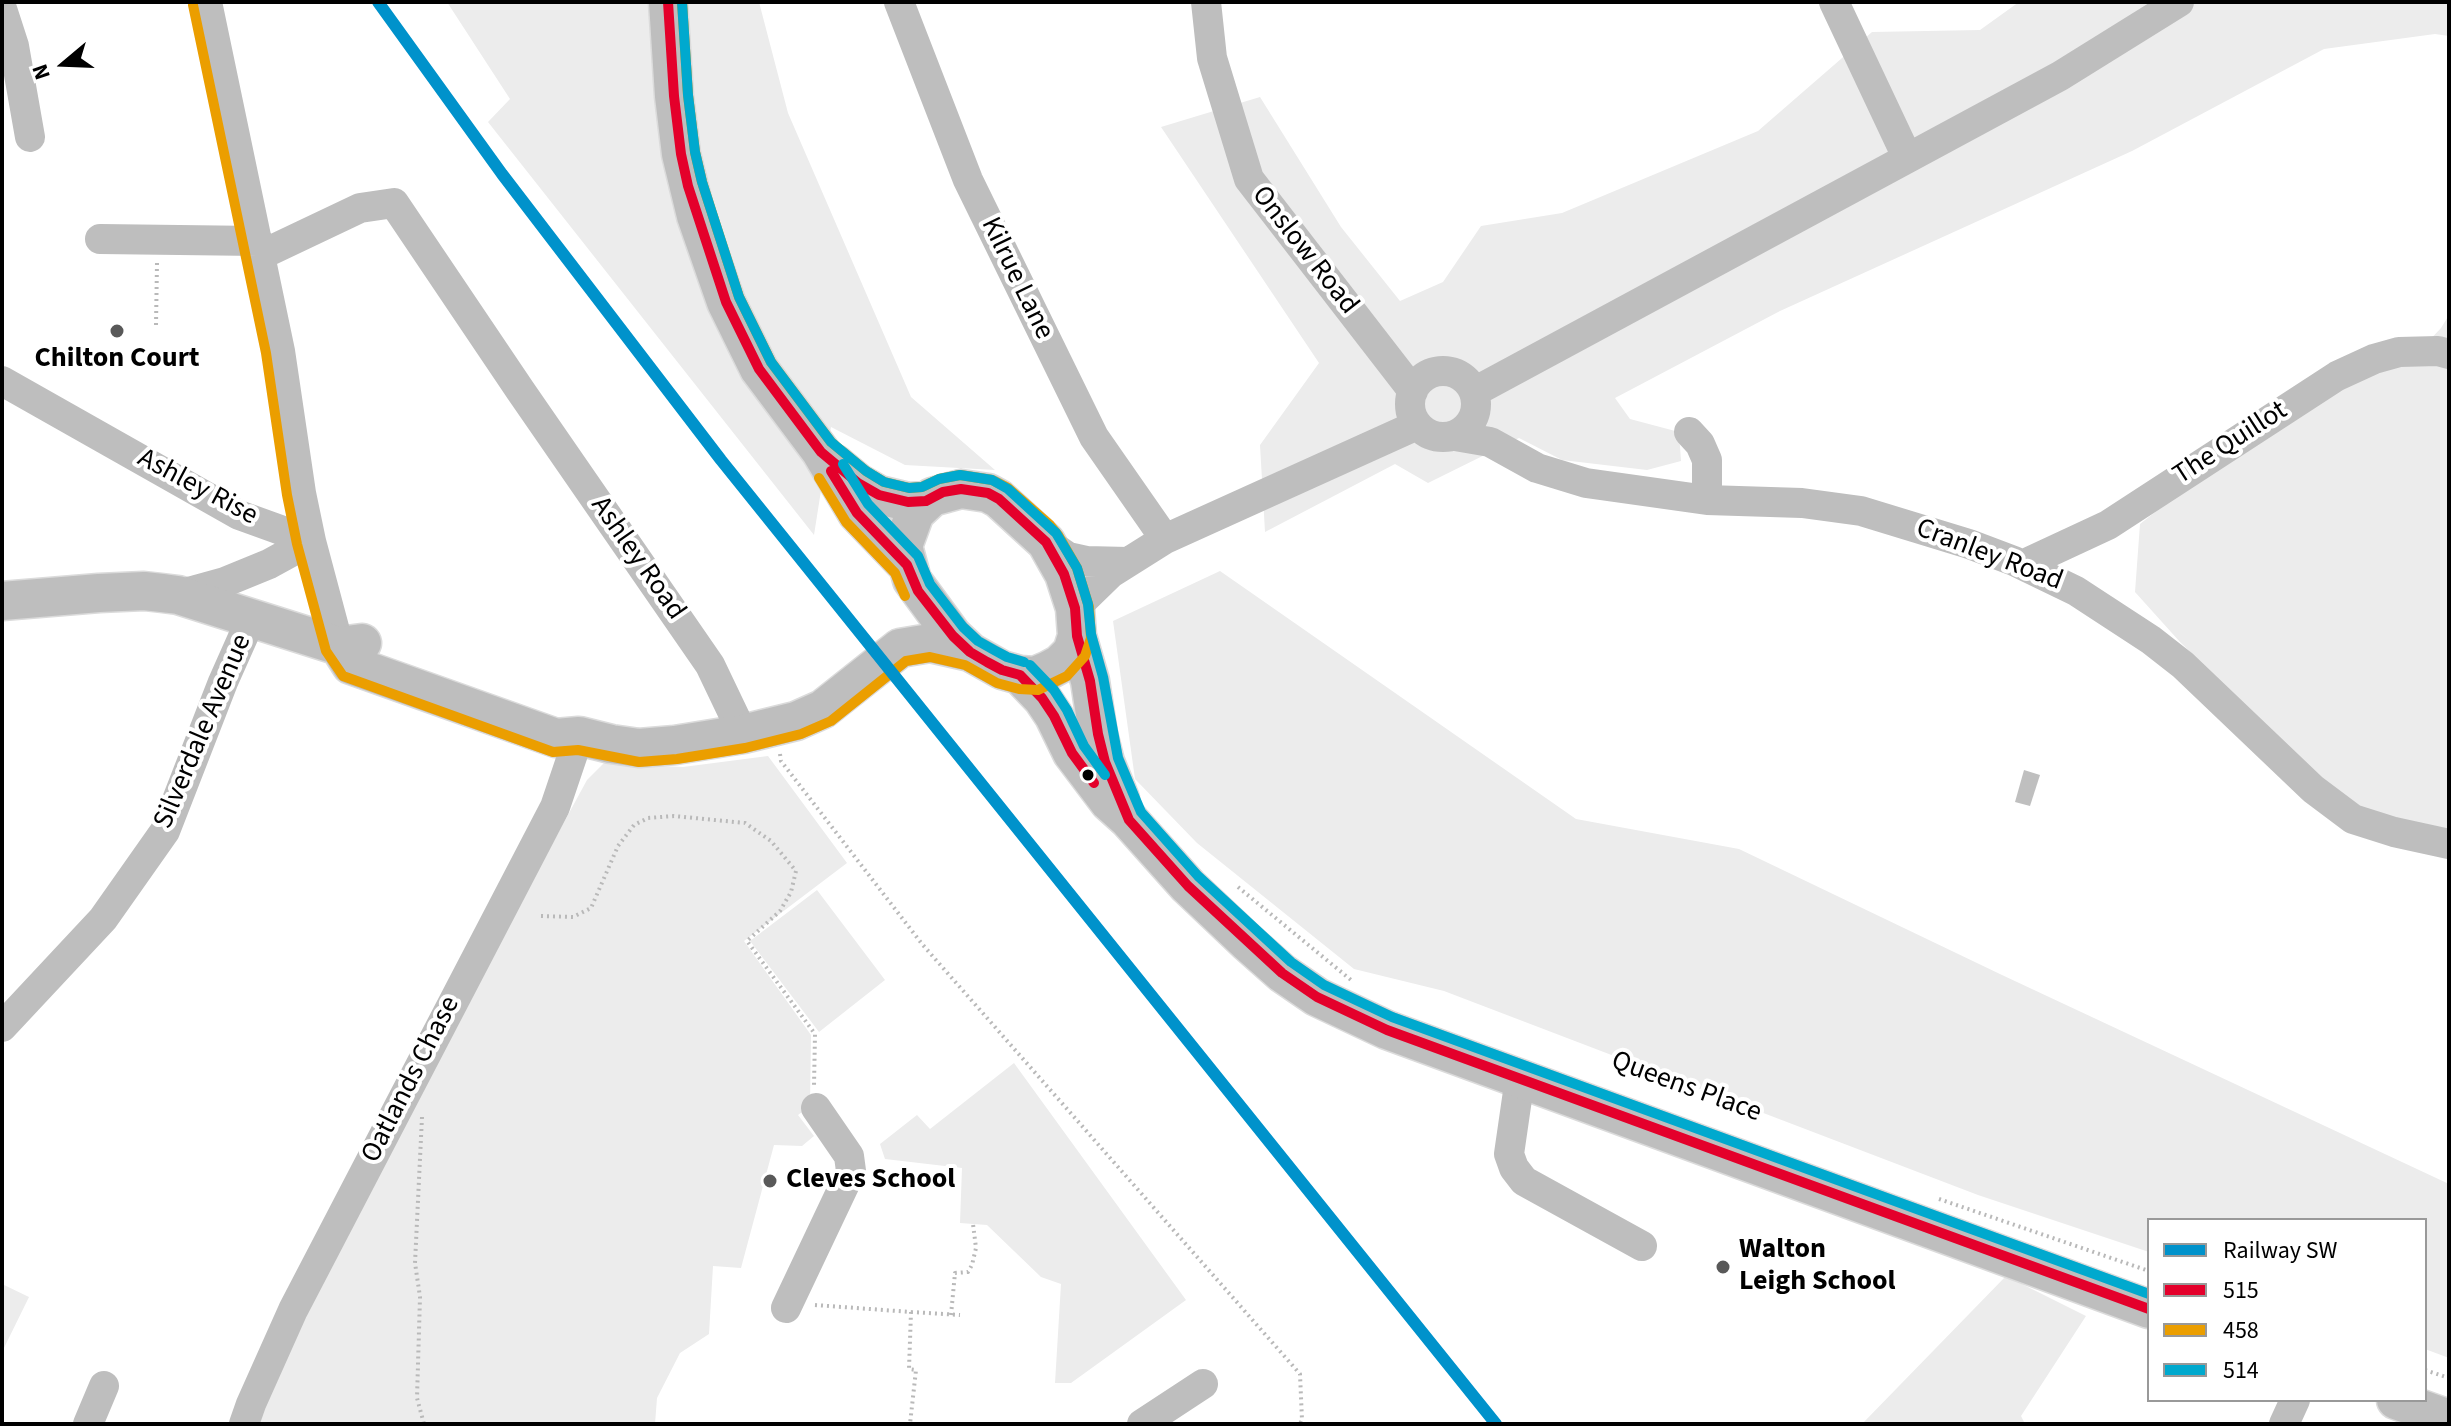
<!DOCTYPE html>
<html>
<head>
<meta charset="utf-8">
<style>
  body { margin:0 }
  #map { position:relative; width:2451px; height:1426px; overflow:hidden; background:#fff; font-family:"Source Sans 3",sans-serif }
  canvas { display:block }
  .frame { position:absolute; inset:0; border:4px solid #000; pointer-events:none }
  .legend { position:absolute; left:2147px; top:1218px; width:280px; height:184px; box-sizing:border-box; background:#fff; border:2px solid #999; margin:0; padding:10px 14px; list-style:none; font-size:24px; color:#000 }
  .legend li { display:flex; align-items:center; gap:16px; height:40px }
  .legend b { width:40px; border:2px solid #999 }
  .north { position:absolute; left:24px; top:24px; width:80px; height:80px; -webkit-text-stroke:6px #fff; paint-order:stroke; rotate:251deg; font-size:22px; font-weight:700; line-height:32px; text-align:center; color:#000 }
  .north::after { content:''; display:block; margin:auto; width:28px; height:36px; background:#000; clip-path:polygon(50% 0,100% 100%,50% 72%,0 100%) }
</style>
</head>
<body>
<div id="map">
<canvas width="2451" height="1426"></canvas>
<div class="frame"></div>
<ul class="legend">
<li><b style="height:10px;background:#0092cb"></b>Railway SW</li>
<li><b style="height:10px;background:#e4002b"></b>515</li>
<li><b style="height:10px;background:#eb9e00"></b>458</li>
<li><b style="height:10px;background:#00a9ce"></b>514</li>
</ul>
<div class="north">N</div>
</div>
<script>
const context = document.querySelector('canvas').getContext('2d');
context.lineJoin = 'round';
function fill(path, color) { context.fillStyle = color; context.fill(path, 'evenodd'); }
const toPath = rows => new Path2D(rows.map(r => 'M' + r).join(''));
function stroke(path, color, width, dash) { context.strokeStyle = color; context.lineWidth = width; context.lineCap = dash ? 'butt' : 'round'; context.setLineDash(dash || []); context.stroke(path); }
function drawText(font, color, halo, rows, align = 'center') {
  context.font = font + ' "Source Sans 3",sans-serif'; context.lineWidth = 8; context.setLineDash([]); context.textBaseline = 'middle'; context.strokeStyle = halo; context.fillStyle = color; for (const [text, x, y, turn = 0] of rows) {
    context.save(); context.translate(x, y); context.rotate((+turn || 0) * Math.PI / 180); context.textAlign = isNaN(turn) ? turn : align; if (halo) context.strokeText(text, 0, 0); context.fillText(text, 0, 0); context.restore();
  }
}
fill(toPath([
  [447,2,759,2,788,113,911,397,995,470,905,465,831,427,814,535,488,122,510,99],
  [2019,2,2449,2,2449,36,2435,34,2324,49,2132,151,1780,311,1615,398,1630,419,1679,432,1681,461,1647,470,1562,460,1519,438,1428,483,1395,464,1265,532,1260,445,1319,363,1161,127,1260,97,1341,227,1400,301,1443,282,1481,226,1562,213,1758,131,1872,32,1980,30],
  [2449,315,2449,834,2354,812,2180,642,2135,592,2140,524,2203,474,2353,380,2406,365,2441,328],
  [1220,571,1576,819,1739,849,2002,975,2449,1184,2449,1358,2425,1349,2425,1220,2149,1220,2149,1252,1978,1195,1444,991,1354,969,1197,843,1135,779,1113,621],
  [768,756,847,863,744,941,811,1035,810,1106,798,1115,814,1136,802,1146,774,1145,741,1268,713,1266,709,1334,680,1353,657,1398,655,1424,257,1424,331,1250,587,780,604,763,683,767],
  [817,890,885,980,819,1032,750,941],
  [1014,1063,1186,1300,1071,1383,1055,1383,1061,1284,1041,1277,987,1225,960,1223,962,1168,885,1159,880,1144,917,1115,930,1129],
  [2006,1276,2086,1316,2021,1416,2025,1424,1862,1424],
  [2,1284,29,1297,2,1352]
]), '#ececec');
fill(toPath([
  [2024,770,2040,775,2030,806,2015,802]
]), '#bfbfbf');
const major = toPath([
  [668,2,674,96,681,154,696,216,726,302,759,369,821,452,857,513,907,565],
  [835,464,858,483,879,495,908,502,926,501],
  [961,489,988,493,999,499,1046,542,1064,574,1075,608,1077,636,1072,652,1060,664,1049,670,1035,676,1020,675,1002,670,970,652,953,636,912,580,903,546,915,513,932,497,961,489],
  [2,601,99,593,144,591,162,593,178,595,339,646,362,643],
  [1077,636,1090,681,1098,734,1105,762,1120,799],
  [339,646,351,665,556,738,579,736,611,744,639,748,675,745,743,734,796,721,823,709,900,648,930,643,970,652],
  [1020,675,1042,698,1054,716,1072,753,1109,802,1129,820,1188,886,1247,942,1282,973,1317,997,1387,1030,2149,1309],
  [2396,1400,2449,1419]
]);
stroke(major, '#dbdbdb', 41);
stroke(toPath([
  [156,325,157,263],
  [780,754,781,761,922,944,1300,1374,1302,1420,1300,1424],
  [1238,887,1351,980],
  [541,916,573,917,591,908,618,846,634,825,648,818,674,816,745,823,771,841,796,871,791,892,780,911,747,941,815,1034,814,1086],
  [422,1117,415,1263,420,1297,417,1398,424,1424],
  [1939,1199,2149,1271],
  [815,1305,911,1312,909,1369,916,1370,910,1424],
  [911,1312,960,1315],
  [951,1315,955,1273,968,1272,972,1265,976,1248,973,1224],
  [2425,1370,2449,1378]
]), '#b9b9b9', 4, [2, 4]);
stroke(toPath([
  [207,2,280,351,301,493,311,541,339,646],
  [899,2,968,180,1094,437,1165,539],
  [1206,2,1212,58,1249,179,1413,391],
  [1834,2,1907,157],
  [2,9,14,46,30,137],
  [100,239,258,241],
  [261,255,360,208,394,203,520,390,710,665,743,734],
  '1410 404a33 33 0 1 1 66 0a33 33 0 1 1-66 0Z',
  [2,381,239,515,311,541],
  [1474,392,2060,76,2179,2],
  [1689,432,1700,444,1707,460,1707,500],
  [1455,436,1490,442,1537,468,1586,483,1707,500,1802,503,1861,511,1969,544,2014,561,2076,591,2151,640,2183,665,2313,789,2353,819,2394,832,2449,844],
  [1046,542,1068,557,1086,561,1128,562],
  [2022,565,2108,525,2337,376,2374,359,2399,352,2438,351,2449,354],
  [178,595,225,582,269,564,311,541],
  [1075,608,1111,573,1165,539,1417,425],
  [2,1027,103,919,165,831,223,682,251,619],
  [1520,1078,1509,1154,1514,1168,1524,1181,1642,1246],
  [786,1308,851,1171,849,1156,816,1108],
  [88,1424,104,1386],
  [244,1424,251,1404,293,1310,555,807,579,736],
  [1142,1424,1203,1384],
  [2284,1424,2295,1400]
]), '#bebebe', 30);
stroke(major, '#bebebe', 38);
stroke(toPath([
  [668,2,674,96,681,154,688,186,726,302,759,369,821,452,858,483,879,495,908,502,926,501,943,492,961,489,988,493,999,499,1046,542,1064,574,1075,608,1077,636,1090,681,1098,734,1105,762,1129,820,1188,886,1282,973,1317,997,1387,1030,2149,1309],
  [831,471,857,513,907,565,918,591,953,636,970,652,987,662,1002,670,1020,675],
  [1020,675,1042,698,1054,716,1072,753,1094,783]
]), '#e4002b', 10);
stroke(toPath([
  [193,5,266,353,287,495,297,544,326,651,343,676,553,752,578,750,639,762,677,759,745,748,801,734,831,721,906,661,930,657,965,665,997,683,1019,689,1038,690,1067,676,1085,656,1091,638,1089,607,1077,568,1058,535,1050,525,1008,488,992,480,960,475,939,479,922,487,909,488,884,482,866,471,831,442,771,362,739,297,702,182,695,152,688,95,682,2],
  [819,478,846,522,895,573,905,596]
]), '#eb9e00', 10);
stroke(toPath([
  [682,2,688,95,695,152,702,182,739,297,771,362,831,442,866,471,884,482,909,488,922,487,939,479,960,475,992,480,1008,489,1056,533,1077,568,1088,604,1091,634,1103,677,1118,758,1141,812,1198,876,1291,962,1324,985,1392,1017,2149,1294],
  [843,464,868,504,918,556,930,584,963,627,978,641,994,650,1007,657,1024,662],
  [1030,665,1054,690,1067,710,1084,746,1105,775]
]), '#00a9ce', 10);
stroke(toPath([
  [378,2,502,174,721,460,1496,1424]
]), '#0092cb', 12);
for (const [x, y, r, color] of [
  [117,331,8,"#595959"],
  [1088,775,7,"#000"],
  [770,1181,8,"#595959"],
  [1723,1267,8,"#595959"]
]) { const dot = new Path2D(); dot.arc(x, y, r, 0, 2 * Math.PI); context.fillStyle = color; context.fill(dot); stroke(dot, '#fff', 3); }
drawText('28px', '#000', '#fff', [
  ["Onslow Road",1304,251,52],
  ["Kilrue Lane",1016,279,64],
  ["The Quillot",2231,444,-33],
  ["Ashley Rise",197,488,28],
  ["Cranley Road",1989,556,21],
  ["Ashley Road",637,559,55],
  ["Silverdale Avenue",204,732,-67],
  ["Oatlands Chase",412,1080,-63],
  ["Queens Place",1686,1088,20]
]);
drawText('bold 28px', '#000', '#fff', [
  ["Chilton Court",117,360,"center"],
  ["Cleves School",786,1181],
  ["Walton",1739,1251],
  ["Leigh School",1739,1283]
], 'left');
</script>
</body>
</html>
